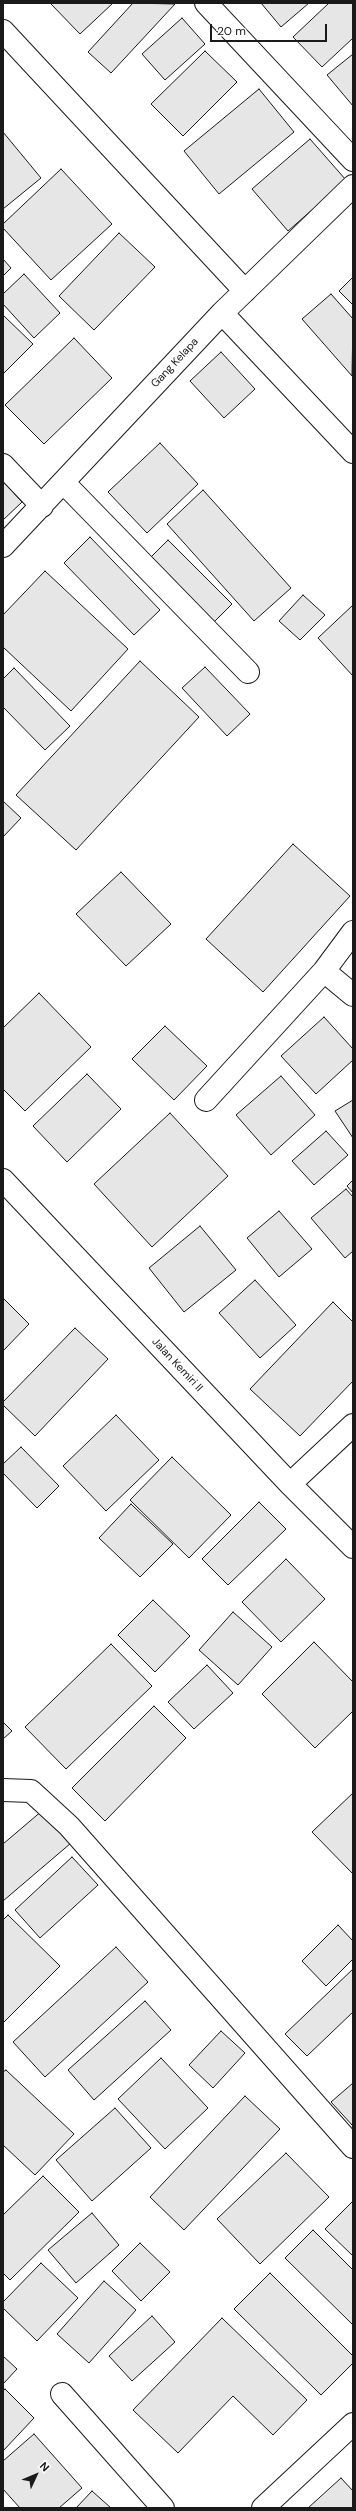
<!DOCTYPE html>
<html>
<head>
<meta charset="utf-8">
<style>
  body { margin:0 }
  #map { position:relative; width:356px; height:2511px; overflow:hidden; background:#fff; font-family:"DM Sans",sans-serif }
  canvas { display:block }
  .frame { position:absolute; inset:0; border:4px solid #1a1a1a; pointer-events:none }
  .north { position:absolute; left:16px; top:2455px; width:40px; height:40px; -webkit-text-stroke:3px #fff; paint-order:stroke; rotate:46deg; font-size:11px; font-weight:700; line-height:16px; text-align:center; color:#1a1a1a }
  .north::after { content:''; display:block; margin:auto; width:14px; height:18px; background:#1a1a1a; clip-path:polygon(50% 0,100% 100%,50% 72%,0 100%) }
  .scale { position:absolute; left:210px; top:24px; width:117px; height:18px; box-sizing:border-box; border:2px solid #1a1a1a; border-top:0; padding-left:5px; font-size:12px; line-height:14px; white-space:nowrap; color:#1a1a1a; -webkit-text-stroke:3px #fff; paint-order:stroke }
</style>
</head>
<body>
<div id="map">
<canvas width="356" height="2511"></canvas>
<div class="frame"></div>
<div class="north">N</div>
<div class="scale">20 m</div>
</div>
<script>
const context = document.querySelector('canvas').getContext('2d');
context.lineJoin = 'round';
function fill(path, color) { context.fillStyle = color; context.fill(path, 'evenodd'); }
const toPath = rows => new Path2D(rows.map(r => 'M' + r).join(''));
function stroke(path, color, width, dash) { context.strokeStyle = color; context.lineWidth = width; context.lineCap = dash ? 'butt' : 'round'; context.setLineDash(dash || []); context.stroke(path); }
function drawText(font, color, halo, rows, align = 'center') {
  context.font = font + ' "DM Sans",sans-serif'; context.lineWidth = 3; context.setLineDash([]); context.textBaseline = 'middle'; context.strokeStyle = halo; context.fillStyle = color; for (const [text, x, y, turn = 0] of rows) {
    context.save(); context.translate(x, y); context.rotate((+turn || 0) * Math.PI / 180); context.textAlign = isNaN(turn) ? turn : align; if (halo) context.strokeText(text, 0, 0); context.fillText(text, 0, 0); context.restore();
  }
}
const building = toPath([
  [50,3,113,3,80,34,50,3],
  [133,3,175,4,111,73,88,52,133,3],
  [261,3,309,3,281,27,261,3],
  [329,3,353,3,353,38,322,67,293,37,329,3],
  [182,18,205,44,165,80,142,54,182,18],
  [205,51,237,82,183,136,151,104,205,51],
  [353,54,353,106,327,75,353,54],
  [259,89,294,132,219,194,184,151,259,89],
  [3,132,41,178,3,209,3,132],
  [310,139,346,180,288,231,252,189,310,139],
  [61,169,112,224,51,280,3,228,3,224,61,169],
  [119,233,155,267,94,330,59,296,119,233],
  [3,259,11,268,3,276,3,259],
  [24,274,60,313,34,338,3,304,3,294,24,274],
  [353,277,353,305,339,291,353,277],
  [331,294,353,319,352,376,302,319,331,294],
  [3,315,33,344,3,374,3,315],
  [74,338,112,378,44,444,5,405,74,338],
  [221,352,255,389,224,418,190,381,221,352],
  [160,443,198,484,147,533,108,492,160,443],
  [3,481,22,502,3,520,3,481],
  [203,490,291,588,254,621,167,524,203,490],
  [90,537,160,610,134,635,64,563,90,537],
  [168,540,232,604,212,624,148,560,168,540],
  [45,571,128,649,71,711,3,647,3,615,45,571],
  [303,595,325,615,300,640,279,621,303,595],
  [353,605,353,676,318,638,353,605],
  [140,661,199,717,76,850,16,795,140,661],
  [205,667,250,714,227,736,182,688,205,667],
  [14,668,70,726,45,750,3,707,3,679,14,668],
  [3,801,21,818,3,837,3,801],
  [293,844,350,896,263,992,206,939,293,844],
  [121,872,171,924,126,966,76,914,121,872],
  [39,993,91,1047,25,1111,3,1089,3,1028,39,993],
  [324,1017,353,1049,353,1060,316,1094,281,1056,324,1017],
  [165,1026,207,1066,174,1100,132,1059,165,1026],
  [87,1074,121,1109,67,1162,33,1126,87,1074],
  [281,1076,315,1115,271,1155,236,1115,281,1076],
  [353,1100,353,1138,335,1111,353,1100],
  [170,1113,228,1176,152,1247,94,1184,170,1113],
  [326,1131,348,1155,314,1185,292,1161,326,1131],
  [353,1180,353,1193,347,1186,353,1180],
  [346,1189,353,1197,353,1251,345,1258,311,1218,346,1189],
  [279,1211,312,1249,279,1277,247,1238,279,1211],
  [200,1226,236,1270,184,1312,149,1268,200,1226],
  [255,1280,296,1325,260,1358,219,1313,255,1280],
  [3,1298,29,1324,3,1351,3,1298],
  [333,1302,353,1322,353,1381,300,1436,250,1389,333,1302],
  [75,1328,108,1359,35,1436,3,1405,3,1402,75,1328],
  [116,1415,159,1460,106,1511,63,1466,116,1415],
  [21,1447,59,1486,37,1508,3,1473,3,1464,21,1447],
  [172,1457,231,1515,189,1558,130,1500,172,1457],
  [259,1502,286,1529,228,1585,202,1559,259,1502],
  [131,1504,173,1544,140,1577,99,1538,131,1504],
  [286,1559,325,1599,281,1642,242,1602,286,1559],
  [153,1600,190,1636,155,1672,118,1635,153,1600],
  [233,1612,272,1647,238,1685,199,1650,233,1612],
  [314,1642,353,1682,353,1711,315,1748,262,1694,314,1642],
  [111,1644,152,1686,66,1769,25,1727,111,1644],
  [207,1665,233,1693,194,1729,168,1702,207,1665],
  [154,1706,186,1738,105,1821,72,1788,154,1706],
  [3,1722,12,1731,3,1739,3,1722],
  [353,1793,353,1874,312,1832,353,1793],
  [43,1810,71,1843,3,1901,3,1844,43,1810],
  [72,1857,98,1885,40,1938,15,1910,72,1857],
  [8,1915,60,1966,3,2023,3,1920,8,1915],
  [338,1925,353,1941,353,1959,326,1986,302,1961,338,1925],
  [116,1947,148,1982,45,2077,13,2042,116,1947],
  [353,1969,353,2012,307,2056,285,2034,353,1969],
  [145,2001,171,2030,94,2100,68,2070,145,2001],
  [221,2031,245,2053,213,2088,189,2065,221,2031],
  [161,2058,208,2108,165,2149,118,2099,161,2058],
  [6,2070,74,2134,35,2175,3,2145,3,2072,6,2070],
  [353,2083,353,2126,331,2102,353,2083],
  [245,2096,280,2129,184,2230,150,2197,245,2096],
  [115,2108,151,2148,92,2201,56,2160,115,2108],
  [286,2153,329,2197,260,2264,217,2219,286,2153],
  [43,2176,79,2212,10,2280,3,2273,3,2215,43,2176],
  [353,2201,353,2256,325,2229,353,2201],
  [92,2213,119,2245,76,2283,48,2250,92,2213],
  [313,2230,353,2270,353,2325,285,2258,313,2230],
  [140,2243,170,2272,141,2301,112,2271,140,2243],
  [41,2263,78,2298,37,2341,3,2308,3,2302,41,2263],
  [270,2273,353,2356,353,2363,321,2395,234,2309,270,2273],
  [104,2281,136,2310,89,2363,57,2334,104,2281],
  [152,2316,175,2342,132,2381,109,2356,152,2316],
  [222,2318,307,2400,273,2435,233,2396,178,2453,133,2410,222,2318],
  [3,2356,17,2369,3,2384,3,2356],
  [5,2389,34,2418,3,2451,3,2391,5,2389],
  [34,2434,82,2488,59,2508,20,2508,3,2489,3,2461,34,2434],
  [341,2478,353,2491,353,2508,308,2508,341,2478],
  [92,2491,111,2508,76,2508,92,2491]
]);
fill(building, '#e6e6e6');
stroke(building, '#1a1a1a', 1);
const minor = toPath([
  [206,3,353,160],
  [3,31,245,291],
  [222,313,353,452],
  [3,465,42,506],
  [64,483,248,672],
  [3,546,222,313,353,186],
  [324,971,353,995],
  [206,1100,324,971,353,932],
  [3,1180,290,1484,353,1547],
  [290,1484,353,1425],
  [3,1790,31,1791,69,1826,353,2147],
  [62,2394,163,2508],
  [263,2508,353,2424]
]);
stroke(minor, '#1a1a1a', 24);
stroke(minor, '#fff', 22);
drawText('11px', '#1a1a1a', '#fff', [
  ["Gang Kelapa",175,363,-47],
  ["Jalan Kemiri II",177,1365,47]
]);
</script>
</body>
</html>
